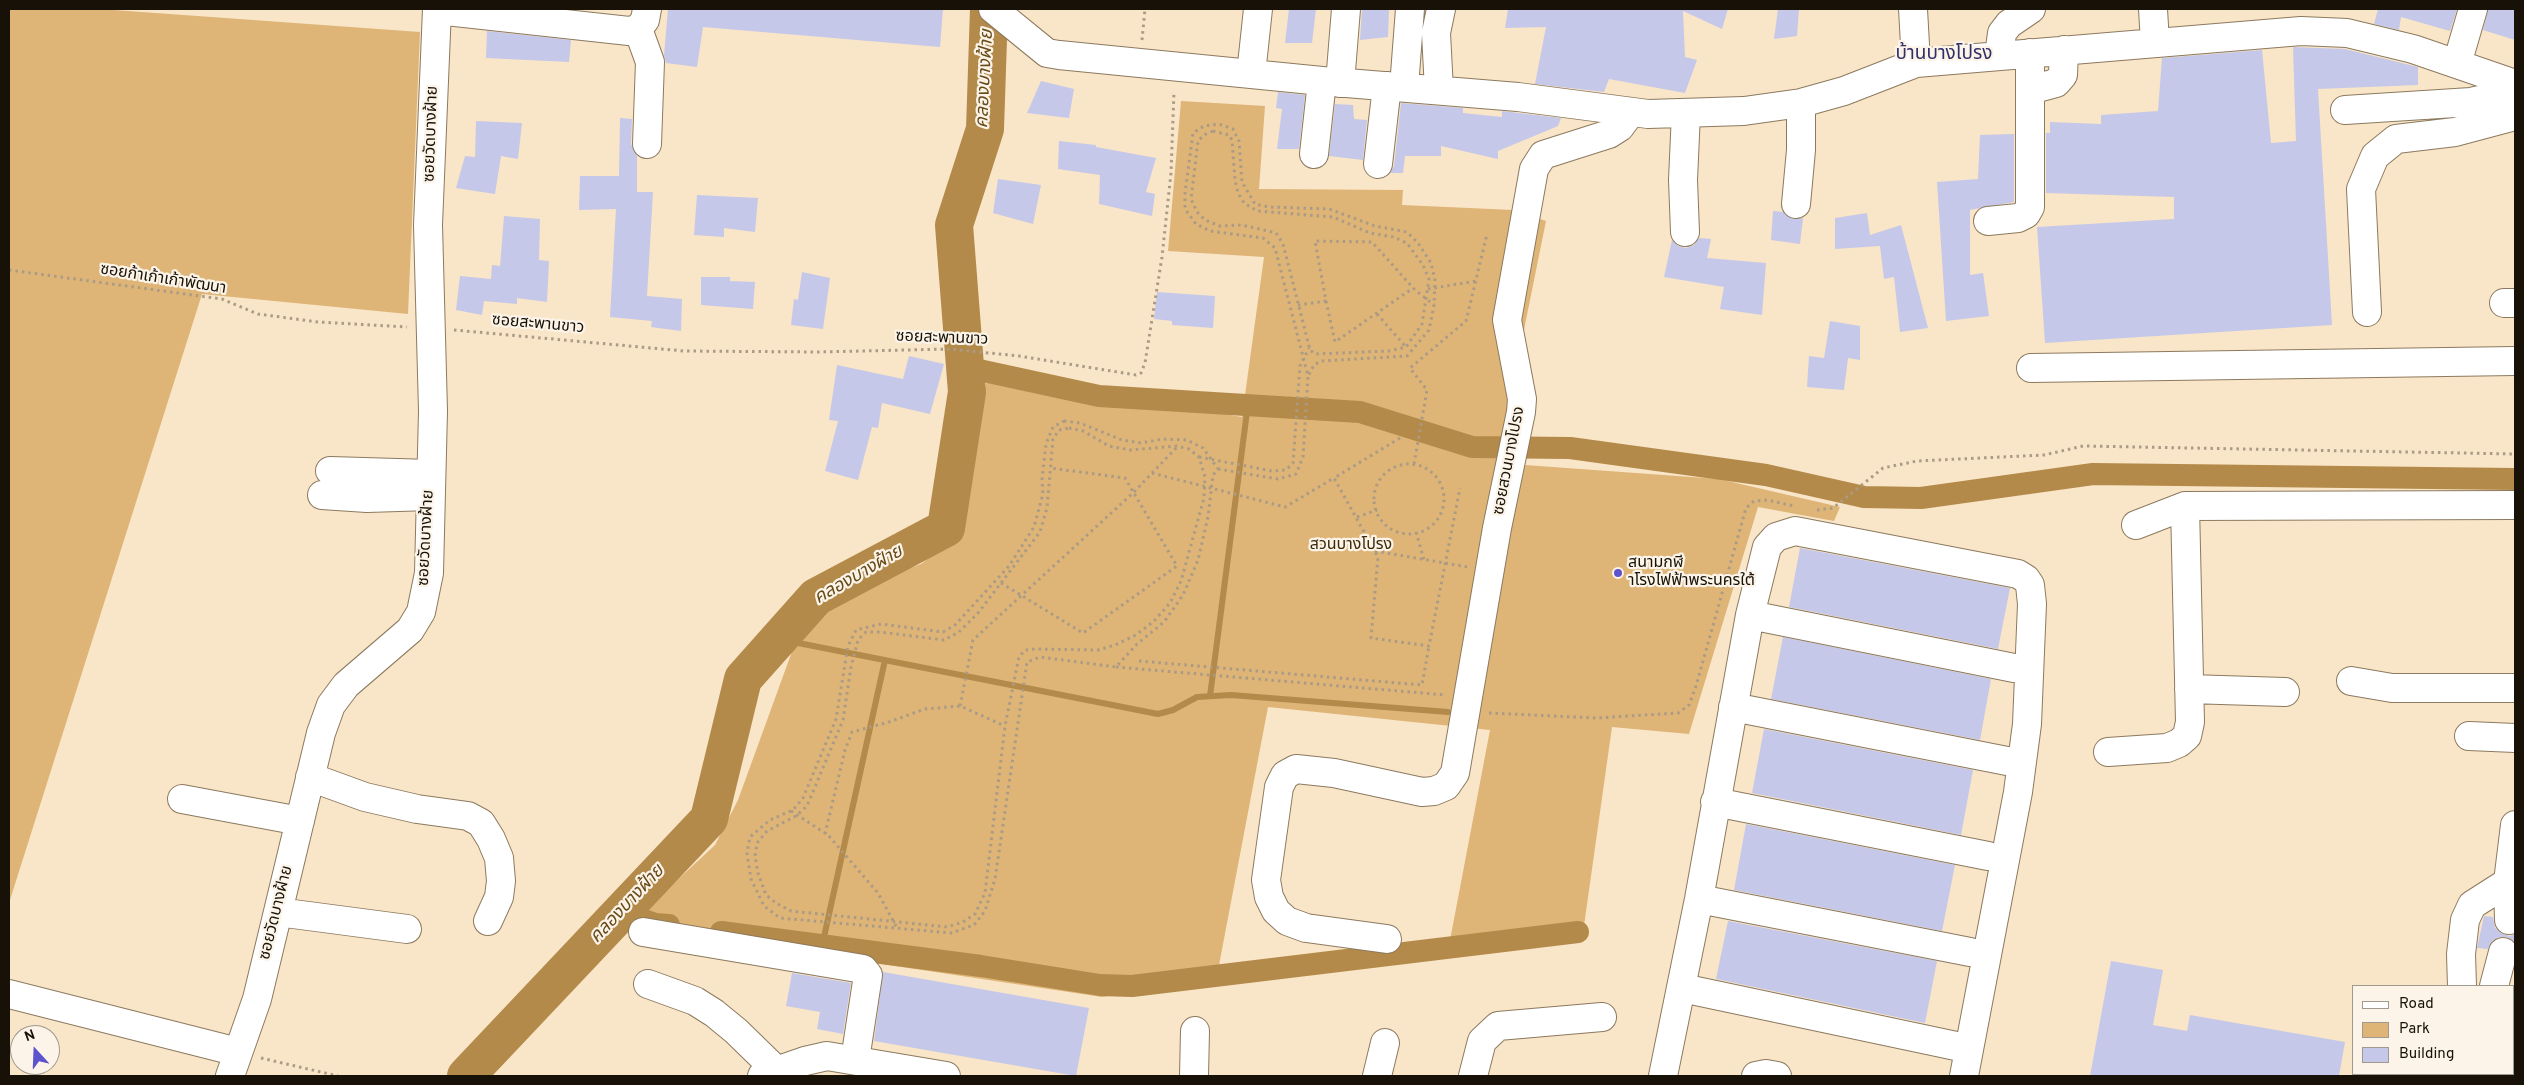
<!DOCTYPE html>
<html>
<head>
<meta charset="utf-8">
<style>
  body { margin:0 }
  #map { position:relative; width:2524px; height:1085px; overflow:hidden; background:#f9e5c8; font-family:Overpass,sans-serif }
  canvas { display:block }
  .frame { position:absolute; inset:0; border:10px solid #171107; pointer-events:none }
  .legend { position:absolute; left:2352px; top:985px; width:162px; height:90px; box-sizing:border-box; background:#fcf4e8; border:1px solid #a0998e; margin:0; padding:6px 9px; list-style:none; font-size:15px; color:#171107 }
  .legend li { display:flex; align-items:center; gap:10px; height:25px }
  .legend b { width:25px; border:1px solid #a0998e }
  .north { position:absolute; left:10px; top:1025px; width:50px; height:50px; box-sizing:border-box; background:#fcf4e8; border:1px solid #a0998e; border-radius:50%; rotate:340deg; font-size:14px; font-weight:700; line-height:20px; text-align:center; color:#171107 }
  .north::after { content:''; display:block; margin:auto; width:18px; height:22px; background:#5d53cc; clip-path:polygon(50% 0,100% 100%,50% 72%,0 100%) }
</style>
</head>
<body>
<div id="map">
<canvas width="2524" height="1085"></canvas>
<div class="frame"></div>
<ul class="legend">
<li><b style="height:6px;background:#fff"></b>Road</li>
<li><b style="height:14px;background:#deb577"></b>Park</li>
<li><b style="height:14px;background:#c5c8e8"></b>Building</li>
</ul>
<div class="north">N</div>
</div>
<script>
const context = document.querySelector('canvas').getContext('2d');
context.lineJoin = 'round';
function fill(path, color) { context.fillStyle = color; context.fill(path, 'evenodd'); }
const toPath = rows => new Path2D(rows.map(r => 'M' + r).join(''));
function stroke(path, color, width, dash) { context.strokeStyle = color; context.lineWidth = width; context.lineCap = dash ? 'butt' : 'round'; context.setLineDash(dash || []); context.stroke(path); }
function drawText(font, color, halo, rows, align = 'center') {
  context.font = font + ' Overpass,"Noto Sans Thai",sans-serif'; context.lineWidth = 4.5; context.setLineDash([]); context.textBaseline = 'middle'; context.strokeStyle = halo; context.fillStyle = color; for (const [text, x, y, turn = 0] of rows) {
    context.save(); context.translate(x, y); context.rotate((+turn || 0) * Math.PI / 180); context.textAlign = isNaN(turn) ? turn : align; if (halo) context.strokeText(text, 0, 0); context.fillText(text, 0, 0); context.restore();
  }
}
fill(toPath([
  [9,9,100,9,420,32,408,314,202,294,9,903],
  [1181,101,1265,106,1259,189,1403,190,1402,205,1513,210,1546,221,1497,463,1719,479,1840,507,1834,521,1758,507,1689,734,1612,727,1582,940,1447,956,1490,730,1268,707,1216,981,1102,997,628,926,715,845,738,800,802,624,845,592,921,564,952,541,988,375,1242,417,1264,257,1168,251]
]), '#deb577');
stroke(toPath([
  [778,639,1158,714,1173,710,1197,697,1231,695,1448,712],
  [1210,696,1248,404],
  [822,946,885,660]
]), '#b38a49', 6);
stroke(toPath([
  [965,367,1099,396,1360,412,1472,447,1570,448,1766,475,1864,497,1921,498,2093,474,2515,479],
  [620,912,655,924,669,925],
  [721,932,981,966,1100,985,1132,986,1578,932]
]), '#b38a49', 22);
stroke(toPath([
  [466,1076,709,819,743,679,816,597,946,528,967,392,954,225,985,129,989,9]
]), '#b38a49', 38);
fill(toPath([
  [668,9,943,9,940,47,703,27,697,67,666,63,664,55],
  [1289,9,1316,9,1312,43,1285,43],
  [1362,9,1389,9,1388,37,1360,40],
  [1508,9,1728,9,1722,29,1683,11,1685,57,1697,60,1685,93,1609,79,1604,92,1535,84,1546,27,1505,28],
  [1778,9,1799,9,1797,36,1774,39],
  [2378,9,2457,9,2450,31,2401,17,2399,30,2374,24],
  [2488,9,2515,9,2515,40,2483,30],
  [487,31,571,40,569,62,486,58],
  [2293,47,2345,49,2418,67,2418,85,2318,89,2332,325,2045,343,2037,227,2174,219,2174,197,2046,193,2046,133,2050,133,2050,122,2101,124,2101,115,2158,111,2162,58,2262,50,2271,143,2296,141],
  [1041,81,1074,89,1069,118,1027,113],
  [1278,92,1305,95,1299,149,1277,149,1282,109,1276,108],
  [1401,103,1463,108,1463,113,1502,117,1502,111,1561,118,1558,126,1498,151,1498,159,1441,146,1441,156,1405,156,1403,173,1390,173,1394,166],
  [1335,104,1353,105,1354,119,1367,120,1363,160,1329,156],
  [620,118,632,119,631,144,637,156,637,192,653,192,647,296,682,299,681,331,651,327,652,321,610,317,616,209,579,210,580,176,619,176],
  [476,121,522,123,518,159,501,156,495,194,456,188,465,156,475,157],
  [2014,134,2014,202,1970,210,1970,275,1983,273,1989,316,1946,321,1937,182,1978,179,1980,135],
  [1059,141,1096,145,1096,147,1156,158,1146,192,1155,194,1152,216,1099,204,1100,175,1058,169],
  [998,179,1041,185,1033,224,993,213],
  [697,195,758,198,755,232,724,228,724,237,694,235],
  [1773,211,1783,212,1794,219,1803,218,1800,244,1771,240],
  [1867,213,1870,235,1901,225,1928,328,1900,332,1894,277,1884,279,1880,246,1835,249,1835,218],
  [504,216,540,219,539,260,549,261,547,302,517,298,517,304,484,301,482,315,456,310,460,276,491,279,492,265,500,266],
  [1699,238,1711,239,1707,258,1766,263,1762,315,1720,309,1724,287,1664,277,1672,240,1678,246,1686,248,1694,245],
  [802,272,830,278,823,329,791,325,794,299,798,300],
  [701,277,730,277,730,281,755,282,753,309,701,305],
  [1157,292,1215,296,1213,328,1172,325,1172,321,1154,319],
  [1830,321,1860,326,1860,360,1848,358,1844,390,1807,387,1809,356,1824,358],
  [909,356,944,364,930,414,882,403,878,428,872,427,858,480,825,471,838,421,829,420,837,365,903,379],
  [1800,548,2010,588,1998,649,1789,607],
  [1783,637,1991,679,1980,740,1771,699],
  [1764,729,1973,770,1961,835,1752,793],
  [1746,824,1955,865,1942,931,1734,890],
  [2484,916,2493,917,2495,928,2501,933,2509,936,2515,934,2515,943,2507,937,2499,937,2492,941,2488,949,2477,948],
  [1728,921,1937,961,1925,1023,1716,979],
  [2111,961,2163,970,2153,1025,2187,1031,2190,1015,2345,1042,2339,1076,2090,1076],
  [883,972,1089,1008,1076,1076,874,1041],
  [792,973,851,983,843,1034,817,1029,820,1012,786,1006]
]), '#c5c8e8');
const minor = toPath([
  [993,9,1047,53,1059,55,1322,81,1518,97,1648,114,1744,111,1801,103,1844,91,1916,63,2301,31,2347,33,2413,49,2515,84],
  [1913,9,1916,63],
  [2153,9,2155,43],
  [437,10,629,31,638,29,645,20,647,9],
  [638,29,650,62,647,144],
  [1999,56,2002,33,2009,24,2031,9],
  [2457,64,2473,9],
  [1251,74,1258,9],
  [1340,83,1346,9],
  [1404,87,1410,9],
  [1439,90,1436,33,1441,9],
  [2030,90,2056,83,2063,75,2064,50],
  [2345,110,2471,102,2515,92],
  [1314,154,1322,81],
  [1378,164,1387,86],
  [1796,204,1801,150,1801,103],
  [1988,221,2018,218,2026,214,2030,207,2030,53],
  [1685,232,1683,180,1686,113],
  [2504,303,2515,303],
  [2367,312,2361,189,2375,156,2396,139,2455,132,2515,116],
  [2031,368,2515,361],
  [330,471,431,474],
  [322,495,367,498,430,496],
  [2136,525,2185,506],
  [1750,615,2014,668],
  [2351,681,2392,688,2515,688],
  [2189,689,2285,692],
  [1733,707,2007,761],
  [2469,736,2515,738],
  [2108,752,2167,748,2179,743,2187,736,2190,722,2185,506,2515,505],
  [310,777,365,797,417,809,468,816,481,823,491,839,499,858,501,881,499,897,488,921],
  [182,799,300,821],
  [1715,802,1988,856],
  [1699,899,1970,952],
  [278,912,407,929],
  [2509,920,2508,882,2515,825],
  [643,932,863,969,868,975,855,1060],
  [1387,939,1306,928,1287,921,1276,911,1269,897,1266,880,1279,787,1285,775,1296,769,1334,773,1422,792,1434,791,1446,786,1455,773,1497,528,1521,412,1522,399,1507,320,1534,169,1543,155,1609,134,1620,127,1631,112],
  [648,984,695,1001,714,1013,736,1031,777,1071],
  [2462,986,2461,954,2465,920,2472,905,2508,882],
  [2494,986,2503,952],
  [1682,988,1956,1046],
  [9,994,238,1052],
  [2513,1011,2515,1011],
  [230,1076,257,999,321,733,331,705,346,685,410,630,421,612,429,573,433,411,428,225,437,9],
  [762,1076,805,1061,827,1056,946,1076],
  [1194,1076,1195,1031],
  [1377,1076,1385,1043],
  [1473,1076,1482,1041,1498,1026,1602,1017],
  [1663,1076,1699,899,1750,615,1767,547,1776,537,1795,531,2018,574,2026,579,2030,585,2032,604,2027,724,2018,792,1964,1076],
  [1756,1076,1766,1074,1777,1076],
  [2469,1076,2470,1074]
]);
stroke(minor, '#8c7a5f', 30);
stroke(toPath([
  [1142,40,1145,9],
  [1213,131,1229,135,1232,140,1235,180,1238,193,1244,203,1257,211,1333,217,1370,233,1393,237,1407,243,1423,265,1429,279,1422,324,1406,347,1389,351,1315,354,1310,350,1283,244,1276,233,1242,225,1220,226,1205,220,1197,212,1191,199,1198,141,1204,135,1213,131],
  [9,270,222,299,258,314,318,322,407,327],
  [1428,289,1476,281],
  [1326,301,1335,342,1413,288],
  [1298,305,1326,301,1315,241,1372,242,1415,290,1434,305],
  [1377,314,1406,347],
  [454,330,684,351,818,352,950,349,1019,356,1136,375,1141,373,1145,363,1162,257,1171,173,1174,91],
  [1064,421,1080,423,1122,440,1141,443,1162,439,1187,440,1203,448,1218,469,1213,475,1208,517,1198,560,1183,595,1164,622,1137,644,1116,667,1040,657,1027,662,995,879,985,911,974,925,951,933,780,918,764,906,751,879,747,853,750,837,770,820,793,810,803,798,836,719,848,646,856,630,881,624,943,632,955,625,1009,566,1034,527,1043,494,1042,479,1046,444,1053,427,1064,421],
  [1069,428,1083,431,1109,446,1130,450,1177,446,1189,449,1199,457,1205,477,1204,498,1181,581,1170,603,1154,621,1136,635,1115,645,1098,650,1036,649,1025,650,1019,657,1005,726,985,893,975,914,963,922,947,927,791,911,776,903,766,895,758,873,755,856,757,843,767,831,796,816,807,806,843,720,851,667,858,640,866,632,880,632,944,640,959,632,978,613,1040,532,1047,508,1053,439,1059,430,1069,428],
  [1400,438,1334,478,1378,557,1371,638,1429,646,1460,488],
  [1199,457,1272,471,1286,470,1293,463,1300,366,1309,348],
  [1414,464,1427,390,1410,368,1466,321,1487,234],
  '1374 499a35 35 0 1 1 70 0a35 35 0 1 1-70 0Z',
  [1218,469,1278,479,1296,474,1303,457,1308,376,1275,248,1263,238,1210,231,1196,224,1185,209,1185,193,1193,133,1204,126,1219,124,1233,129,1239,141,1242,182,1255,204,1269,207,1329,209,1375,226,1407,232,1418,243,1431,263,1435,280,1434,305,1429,330,1407,356,1321,361,1314,365,1308,376],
  [1152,473,1285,507,1334,478],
  [1817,510,1833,508,1883,468,1917,461,2044,455,2083,446,2515,454],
  [1357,517,1377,510],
  [1416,532,1424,560],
  [1375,551,1468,567],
  [1001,583,1083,633,1177,566,1125,478,1050,468],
  [1139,661,1422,685,1429,646],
  [1116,667,1446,695],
  [960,706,973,640,1133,493,1177,447],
  [1489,713,1596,718,1678,713,1689,705,1696,686,1746,508,1754,501,1767,500,1794,506],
  [791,811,828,835,878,893,897,928],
  [825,834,845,750,852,732,889,722,925,709,960,706,1005,726],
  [261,1058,338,1076]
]), '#ab9b85', 3, [2.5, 4]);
stroke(minor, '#fff', 28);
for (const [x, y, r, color] of [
  [1618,573,5,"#5d53cc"]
]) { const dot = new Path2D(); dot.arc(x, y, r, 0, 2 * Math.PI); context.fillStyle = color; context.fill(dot); stroke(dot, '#fcf4e8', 2); }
drawText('16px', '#171107', '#fcf4e8', [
  ["ซอยวัดบางฝ้าย",432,134,-88],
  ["ซอยก้าเก้าเก้าพัฒนา",163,280,9],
  ["ซอยสะพานขาว",538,325,5],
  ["ซอยสะพานขาว",942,339,2],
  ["ซอยสวนบางโปรง",1510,461,-79],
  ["ซอยวัดบางฝ้าย",427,538,-87],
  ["ซอยวัดบางฝ้าย",277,913,-76]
]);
drawText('16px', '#3c2a0c', '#fcf4e8', [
  ["สวนบางโปรง",1351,546]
]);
drawText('16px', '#171107', '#fcf4e8', [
  ["สนามกฬี",1628,564],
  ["าโรงไฟฟ้าพระนครใต้",1628,582]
], 'left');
drawText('italic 18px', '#674a18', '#fcf4e8', [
  ["คลองบางฝ้าย",986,79,-87],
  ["คลองบางฝ้าย",859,576,-30],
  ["คลองบางฝ้าย",628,905,-47]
]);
drawText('19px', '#312f6a', '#fcf4e8', [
  ["บ้านบางโปรง",1944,55]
]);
</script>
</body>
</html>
